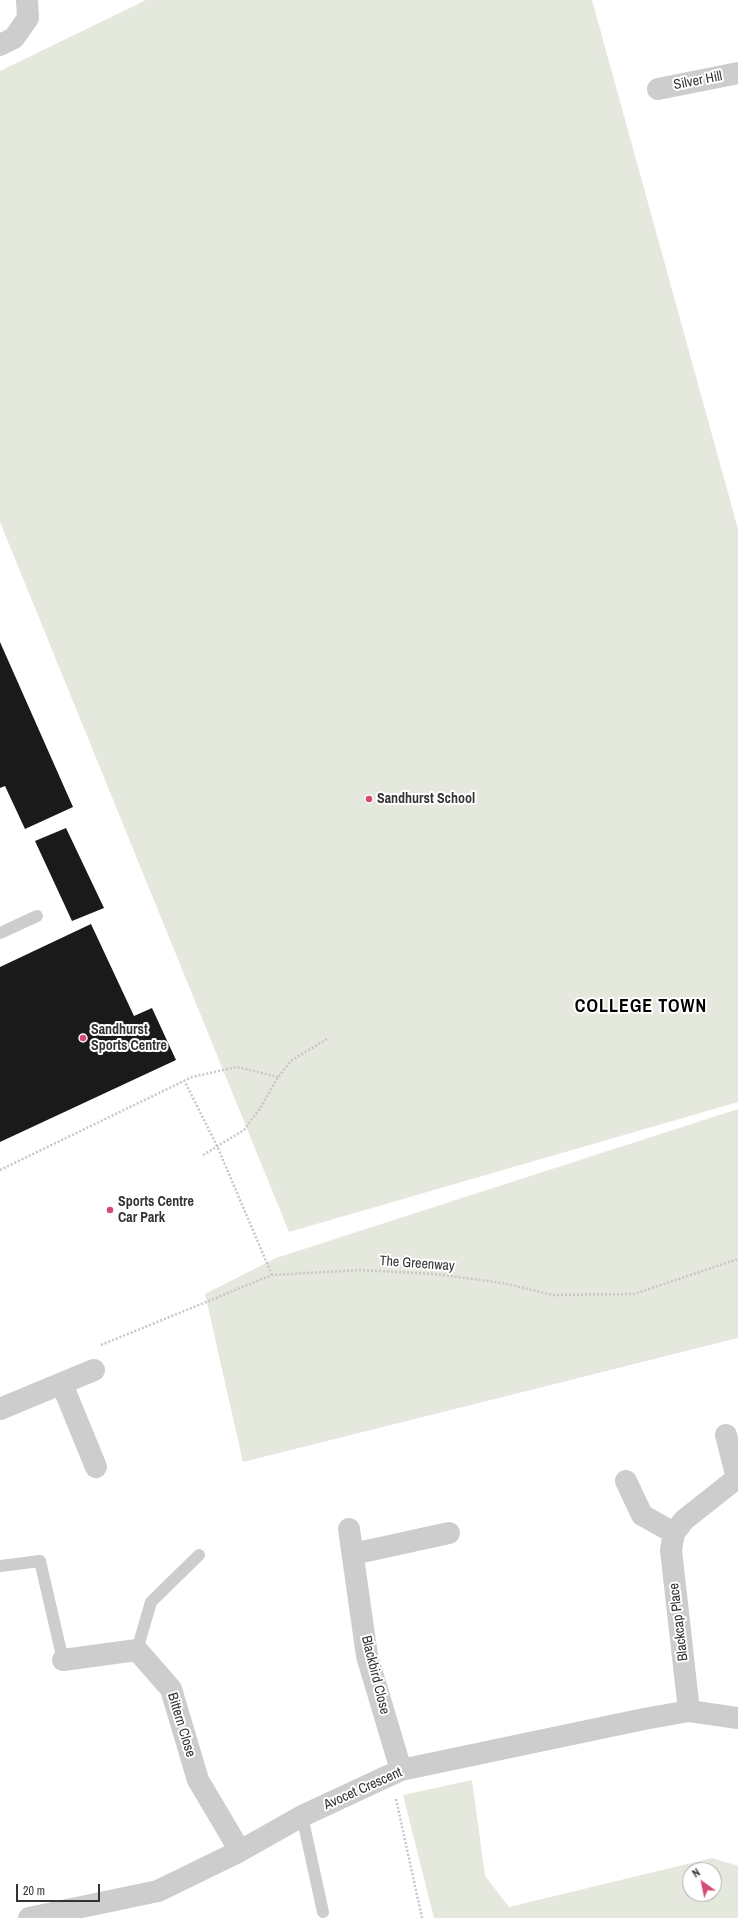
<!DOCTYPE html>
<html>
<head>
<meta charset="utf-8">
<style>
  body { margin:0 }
  #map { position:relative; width:738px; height:1918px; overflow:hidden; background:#fff; font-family:"Archivo Narrow",sans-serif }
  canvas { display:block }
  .north { position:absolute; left:682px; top:1862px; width:40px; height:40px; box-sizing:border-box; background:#fff; border:1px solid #adadad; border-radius:50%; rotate:327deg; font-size:11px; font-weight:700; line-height:16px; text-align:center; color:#333 }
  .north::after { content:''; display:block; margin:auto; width:14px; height:18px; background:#d44a72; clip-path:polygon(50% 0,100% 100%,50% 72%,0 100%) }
  .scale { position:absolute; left:16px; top:1884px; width:84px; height:18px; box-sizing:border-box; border:2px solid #333; border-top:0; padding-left:5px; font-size:12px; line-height:14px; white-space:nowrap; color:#333; -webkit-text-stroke:3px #fff; paint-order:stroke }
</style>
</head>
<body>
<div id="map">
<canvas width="738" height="1918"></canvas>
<div class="north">N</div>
<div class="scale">20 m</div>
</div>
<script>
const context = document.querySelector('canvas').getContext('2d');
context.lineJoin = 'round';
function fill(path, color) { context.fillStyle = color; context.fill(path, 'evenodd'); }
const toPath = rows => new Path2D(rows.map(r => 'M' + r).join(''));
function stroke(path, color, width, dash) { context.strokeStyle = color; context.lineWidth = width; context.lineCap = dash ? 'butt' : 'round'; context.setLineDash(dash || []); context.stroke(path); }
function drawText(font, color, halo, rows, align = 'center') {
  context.font = font + ' "Archivo Narrow",sans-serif'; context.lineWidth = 4; context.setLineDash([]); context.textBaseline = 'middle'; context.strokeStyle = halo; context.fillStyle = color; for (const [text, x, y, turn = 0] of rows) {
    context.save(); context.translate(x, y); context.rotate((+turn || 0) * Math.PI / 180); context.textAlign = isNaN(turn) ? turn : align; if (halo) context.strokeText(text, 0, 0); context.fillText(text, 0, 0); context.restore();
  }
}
fill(toPath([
  [146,0,592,0,738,529,738,1102,289,1232,0,522,0,71],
  [738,1109,738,1338,243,1462,205,1294,276,1258],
  [472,1780,485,1876,509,1907,712,1858,738,1866,738,1918,434,1918,403,1795],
  [690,1870,714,1870,714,1894,690,1894]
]), '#e5e8dd');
fill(toPath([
  [0,642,73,807,25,829,5,786,0,788],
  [66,828,104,908,72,921,35,841],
  [91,924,134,1016,152,1008,176,1060,0,1142,0,967]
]), '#1a1a1a');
stroke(toPath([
  [184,1080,217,1146,272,1275],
  [203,1155,244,1130,261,1107,278,1077,292,1060,327,1039],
  [0,1170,192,1077,237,1067,278,1077],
  [101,1345,272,1275,360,1270,435,1274,503,1283,553,1295,634,1294,738,1259],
  [396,1799,422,1918]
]), '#c7c7c7', 2.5, [2, 2]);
stroke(toPath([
  [0,933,37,916],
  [0,1566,40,1561,63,1660],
  [137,1650,151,1602,199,1555],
  [302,1816,323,1912]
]), '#cdcdcd', 12);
stroke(toPath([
  [0,45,14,38,28,18,27,0],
  [658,89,738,73],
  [62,1384,96,1467],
  [0,1409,94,1370],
  [626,1481,642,1515,674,1533],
  [349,1529,367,1656,401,1770],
  [353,1554,449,1533],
  [63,1660,137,1650,171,1689,198,1780,240,1851],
  [689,1711,671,1550,674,1533,684,1520,737,1478,726,1435],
  [29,1918,158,1891,240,1851,302,1816,401,1770,644,1719,689,1711,738,1718]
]), '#cdcdcd', 22);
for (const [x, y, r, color] of [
  [369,799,4,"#d44a72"],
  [83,1038,4,"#d44a72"],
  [110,1210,4,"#d44a72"]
]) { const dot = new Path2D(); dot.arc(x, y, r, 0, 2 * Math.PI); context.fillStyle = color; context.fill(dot); stroke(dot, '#fff', 1.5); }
drawText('14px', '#333', '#fff', [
  ["Silver Hill",698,81,-11],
  ["The Greenway",417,1264,4],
  ["Blackcap Place",679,1622,-97],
  ["Blackbird Close",375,1675,76],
  ["Bittern Close",181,1725,73],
  ["Avocet Crescent",363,1789,-24]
]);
drawText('bold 14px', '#333', '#fff', [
  ["Sandhurst School",377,799],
  ["Sandhurst",91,1030],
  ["Sports Centre",91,1046],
  ["Sports Centre",118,1202],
  ["Car Park",118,1218]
], 'left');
context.letterSpacing = '1px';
drawText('bold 18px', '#000', '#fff', [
  ["COLLEGE TOWN",641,1007]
]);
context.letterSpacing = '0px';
</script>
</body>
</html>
